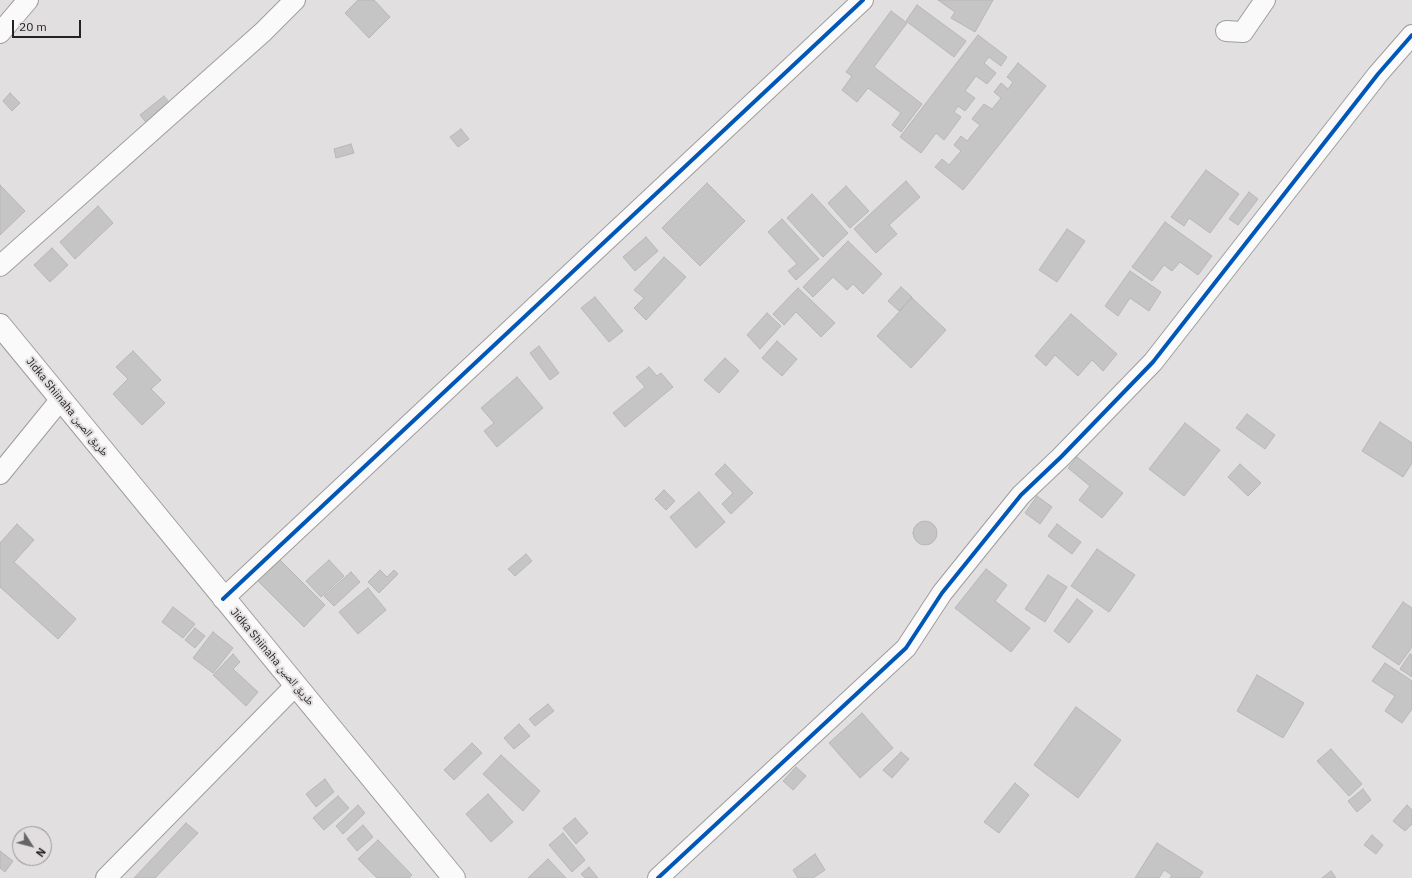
<!DOCTYPE html>
<html>
<head>
<meta charset="utf-8">
<style>
  body { margin:0 }
  #map { position:relative; width:1412px; height:878px; overflow:hidden; background:#e1dfe0; font-family:"IBM Plex Sans",sans-serif }
  canvas { display:block }
  .north { position:absolute; left:12px; top:826px; width:40px; height:40px; box-sizing:border-box; background:#e2dee0; border:1px solid #969394; border-radius:50%; rotate:126deg; font-size:11px; font-weight:700; line-height:16px; text-align:center; color:#242323 }
  .north::after { content:''; display:block; margin:auto; width:14px; height:18px; background:#666565; clip-path:polygon(50% 0,100% 100%,50% 72%,0 100%) }
  .scale { position:absolute; left:12px; top:20px; width:69px; height:18px; box-sizing:border-box; border:2px solid #242323; border-top:0; padding-left:5px; font-size:12px; line-height:14px; white-space:nowrap; color:#242323; -webkit-text-stroke:3px #e2dee0; paint-order:stroke }
</style>
</head>
<body>
<div id="map">
<canvas width="1412" height="878"></canvas>
<div class="north">N</div>
<div class="scale">20 m</div>
</div>
<script>
const context = document.querySelector('canvas').getContext('2d');
context.lineJoin = 'round';
function fill(path, color) { context.fillStyle = color; context.fill(path, 'evenodd'); }
const toPath = rows => new Path2D(rows.map(r => 'M' + r).join(''));
function stroke(path, color, width, dash) { context.strokeStyle = color; context.lineWidth = width; context.lineCap = dash ? 'butt' : 'round'; context.setLineDash(dash || []); context.stroke(path); }
function drawText(font, color, halo, rows, align = 'center') {
  context.font = font + ' "IBM Plex Sans","Noto Naskh Arabic",sans-serif'; context.lineWidth = 4; context.setLineDash([]); context.textBaseline = 'middle'; context.strokeStyle = halo; context.fillStyle = color; for (const [text, x, y, turn = 0] of rows) {
    context.save(); context.translate(x, y); context.rotate((+turn || 0) * Math.PI / 180); context.textAlign = isNaN(turn) ? turn : align; if (halo) context.strokeText(text, 0, 0); context.fillText(text, 0, 0); context.restore();
  }
}
const building = toPath([
  [358,0,374,0,390,17,369,38,345,13,358,0],
  [938,0,993,0,975,32,951,18,955,12,938,0],
  [917,5,966,41,954,57,906,21,917,5],
  [891,11,907,23,874,67,922,104,901,132,892,125,901,113,868,88,857,102,842,90,852,76,846,72,891,11],
  [978,35,1007,57,1001,66,989,57,984,63,996,73,987,84,976,76,965,91,975,98,965,111,958,106,954,112,961,117,944,140,936,133,921,153,900,137,978,35],
  [1018,63,1046,86,963,190,935,167,942,159,949,165,961,151,954,145,961,136,967,141,980,125,972,119,984,104,992,109,1001,98,994,92,1001,83,1008,89,1013,82,1007,77,1018,63],
  [10,93,20,103,12,111,3,101,10,93],
  [164,96,173,107,149,126,140,115,164,96],
  [461,129,469,139,458,147,450,137,461,129],
  [351,144,354,153,336,158,334,149,351,144],
  [1206,170,1239,194,1210,233,1189,218,1184,226,1171,217,1206,170],
  [906,181,920,197,889,225,897,234,876,253,854,229,906,181],
  [707,183,745,221,700,266,662,228,707,183],
  [0,185,25,211,0,235,0,185],
  [846,186,869,211,850,228,828,203,846,186],
  [1249,192,1258,199,1238,225,1229,219,1249,192],
  [812,194,848,233,823,257,787,218,812,194],
  [98,206,113,223,75,259,60,242,98,206],
  [782,219,819,259,796,280,788,271,797,264,768,232,782,219],
  [1165,222,1212,256,1198,275,1180,262,1172,271,1164,265,1152,281,1132,267,1165,222],
  [1067,229,1085,241,1057,282,1039,270,1067,229],
  [646,237,658,251,635,271,623,257,646,237],
  [848,241,882,274,863,294,853,284,847,290,833,277,813,297,803,287,848,241],
  [52,248,68,265,50,282,34,265,52,248],
  [664,257,686,277,646,320,634,308,644,298,634,290,664,257],
  [1130,271,1161,292,1149,311,1130,298,1118,316,1105,306,1130,271],
  [901,287,912,297,899,311,888,301,901,287],
  [798,288,835,323,821,337,796,312,784,325,773,314,798,288],
  [595,297,623,331,609,342,581,308,595,297],
  [912,298,946,330,911,368,877,336,912,298],
  [767,313,781,326,760,349,747,335,767,313],
  [1071,314,1117,354,1103,371,1092,360,1078,376,1055,355,1046,366,1035,356,1071,314],
  [777,341,797,359,782,376,762,358,777,341],
  [539,346,559,373,550,380,530,353,539,346],
  [133,351,161,380,151,389,165,403,142,425,113,394,128,379,116,367,133,351],
  [725,358,739,371,719,393,704,380,725,358],
  [649,367,657,376,661,373,673,387,625,427,613,413,645,387,636,377,649,367],
  [517,377,543,408,497,447,484,431,494,423,481,408,517,377],
  [1247,414,1275,435,1265,449,1236,428,1247,414],
  [1380,422,1412,443,1412,463,1403,477,1362,451,1380,422],
  [1185,423,1220,450,1184,496,1149,469,1185,423],
  [1077,457,1123,493,1102,518,1079,500,1090,486,1068,468,1077,457],
  [725,464,753,493,731,514,722,504,733,493,715,474,725,464],
  [1240,464,1261,483,1248,496,1228,477,1240,464],
  [664,490,675,501,666,510,655,499,664,490],
  [699,492,725,522,696,548,670,517,699,492],
  [1037,496,1052,507,1040,524,1025,513,1037,496],
  '913 533a12 12 0 1 1 24 0a12 12 0 1 1-24 0Z',
  [17,524,34,540,14,562,76,619,58,639,0,587,0,543,17,524],
  [1057,524,1081,542,1072,554,1048,536,1057,524],
  [1097,549,1135,575,1109,612,1071,586,1097,549],
  [526,554,532,561,515,576,508,569,526,554],
  [277,557,325,605,304,627,256,579,277,557],
  [329,560,344,576,321,597,306,581,329,560],
  [986,569,1007,585,995,601,1030,628,1011,652,955,608,986,569],
  [380,570,387,577,394,570,398,574,379,593,368,582,380,570],
  [351,572,360,582,334,606,324,596,351,572],
  [1048,575,1067,587,1045,622,1025,609,1048,575],
  [368,588,386,610,358,634,339,612,368,588],
  [1077,599,1093,611,1069,643,1054,631,1077,599],
  [1403,602,1412,608,1412,647,1399,665,1372,647,1403,602],
  [173,607,195,624,183,638,162,622,173,607],
  [195,628,205,636,195,648,185,640,195,628],
  [213,632,233,648,213,673,193,658,213,632],
  [233,654,240,662,233,669,258,692,246,706,213,675,233,654],
  [1410,654,1412,655,1412,677,1400,669,1410,654],
  [1385,663,1412,681,1412,709,1402,723,1385,711,1395,696,1372,681,1385,663],
  [1257,675,1304,703,1283,738,1237,711,1257,675],
  [548,704,554,711,535,726,529,719,548,704],
  [1076,707,1121,740,1078,798,1034,765,1076,707],
  [862,713,893,748,860,778,829,743,862,713],
  [519,724,530,736,514,749,504,738,519,724],
  [472,743,482,753,454,780,444,770,472,743],
  [1331,749,1362,784,1349,796,1317,761,1331,749],
  [901,752,909,759,892,778,883,770,901,752],
  [501,755,540,791,523,811,483,774,501,755],
  [796,767,806,776,793,790,783,781,796,767],
  [325,779,334,792,316,807,306,794,325,779],
  [1015,783,1029,795,999,833,984,822,1015,783],
  [1363,789,1371,800,1357,812,1348,801,1363,789],
  [488,794,513,822,491,842,466,814,488,794],
  [338,796,349,808,324,830,313,818,338,796],
  [358,805,365,813,343,834,336,826,358,805],
  [1407,805,1412,810,1412,824,1405,831,1393,821,1407,805],
  [575,818,588,833,576,844,563,828,575,818],
  [186,823,198,833,155,878,134,878,186,823],
  [363,825,373,837,357,851,347,839,363,825],
  [563,833,585,860,572,872,549,845,563,833],
  [1372,835,1383,845,1376,854,1364,845,1372,835],
  [378,840,412,875,409,878,377,878,358,859,378,840],
  [1157,843,1203,872,1199,878,1170,878,1172,875,1164,870,1159,878,1135,878,1157,843],
  [0,851,13,861,5,872,0,868,0,851],
  [815,854,825,870,813,878,798,878,793,870,815,854],
  [548,859,566,878,528,878,548,859],
  [589,867,598,878,585,878,581,874,589,867],
  [1331,871,1336,878,1322,878,1331,871]
]);
fill(building, '#c6c5c6');
stroke(building, '#b8b6b7', 1);
const street = toPath([
  [1226,31,1243,32,1265,0],
  [0,33,28,0],
  [0,266,263,32,295,0],
  [0,474,61,399],
  [223,599,863,0],
  [106,878,296,685],
  [658,878,906,648,942,593,1021,495,1061,457,1153,362,1378,74,1412,35]
]);
const primary = toPath([
  [0,325,454,878]
]);
stroke(street, '#9f9e9f', 22);
stroke(primary, '#9f9e9f', 24);
stroke(street, '#fafafa', 20);
stroke(primary, '#fafafa', 22);
stroke(toPath([
  [223,599,863,0],
  [658,878,906,648,942,593,1021,495,1061,457,1153,362,1378,74,1412,35]
]), '#0057b8', 4);
drawText('11px', '#242323', '#e2dee0', [
  ["Jidka Shiinaha طريق الصين",67,407,51],
  ["Jidka Shiinaha طريق الصين",272,657,50]
]);
</script>
</body>
</html>
